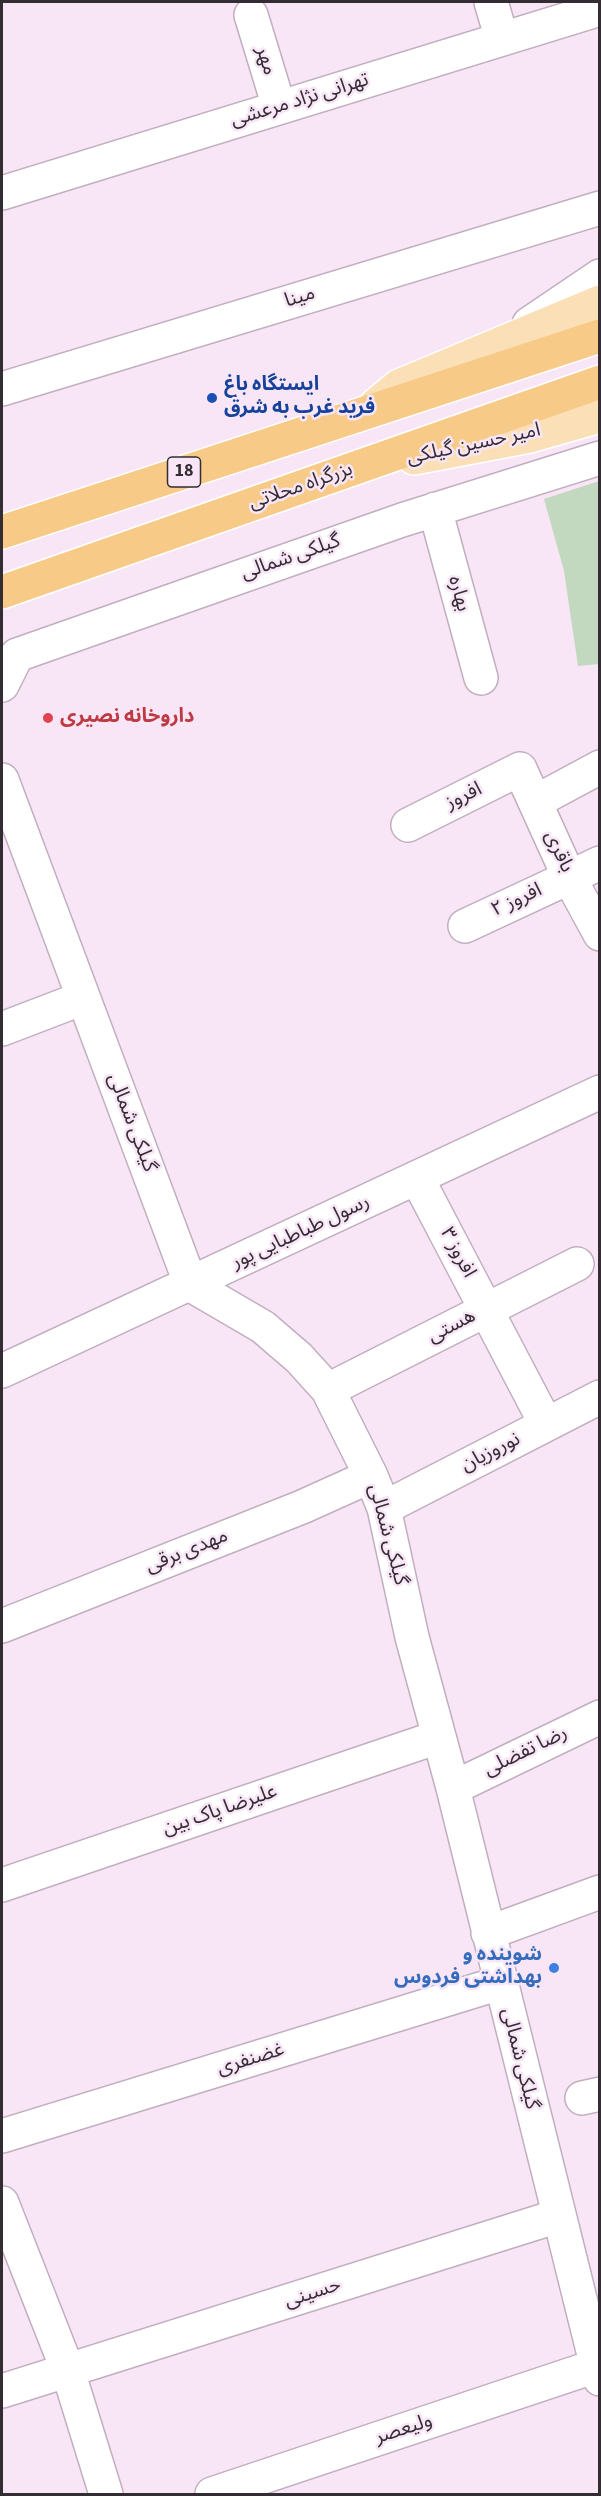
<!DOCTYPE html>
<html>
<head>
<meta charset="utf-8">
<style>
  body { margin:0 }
  #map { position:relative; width:601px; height:2496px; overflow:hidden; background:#f8e6f7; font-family:"Source Sans 3",sans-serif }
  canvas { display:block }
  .frame { position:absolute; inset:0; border:3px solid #332c33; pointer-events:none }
</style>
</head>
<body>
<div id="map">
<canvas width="601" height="2496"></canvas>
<div class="frame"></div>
</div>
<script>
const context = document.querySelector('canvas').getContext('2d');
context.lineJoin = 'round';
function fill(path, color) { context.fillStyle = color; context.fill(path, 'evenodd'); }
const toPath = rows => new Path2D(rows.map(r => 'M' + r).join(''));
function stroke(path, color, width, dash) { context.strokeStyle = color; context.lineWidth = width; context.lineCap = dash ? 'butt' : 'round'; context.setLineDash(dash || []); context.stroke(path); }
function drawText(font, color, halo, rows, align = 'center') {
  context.font = font + ' "Source Sans 3","Noto Sans Arabic",sans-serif'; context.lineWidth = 5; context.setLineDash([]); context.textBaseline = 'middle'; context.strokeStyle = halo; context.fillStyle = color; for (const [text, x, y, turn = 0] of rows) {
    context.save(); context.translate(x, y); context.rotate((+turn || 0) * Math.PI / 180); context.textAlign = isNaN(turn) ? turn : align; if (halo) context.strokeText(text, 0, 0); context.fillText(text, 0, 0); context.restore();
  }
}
fill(toPath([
  [599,481,599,664,578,666,564,571,544,499]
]), '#c3d9bf');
const minor = toPath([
  [491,2,502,39],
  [251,15,279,107],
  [2,193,600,9],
  [529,324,600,276],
  [2,389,600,208],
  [435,509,481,678],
  [2,685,17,655,402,520,600,458],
  [2,780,191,1285,263,1327,299,1358,328,1390,371,1476,384,1508,412,1637,453,1788,600,2379],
  [535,802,600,767],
  [408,825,520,769,569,877,600,934],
  [465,926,600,863],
  [2,1029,83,998],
  [417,1178,546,1424],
  [2,1371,600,1092],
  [328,1390,577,1264],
  [384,1508,600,1397],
  [2,1626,302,1507,371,1476],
  [453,1788,600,1717],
  [2,1885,438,1737],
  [488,1933,600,1892],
  [582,2098,600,2094],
  [2,2136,500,1983],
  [2,2203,68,2371,106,2494],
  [2,2391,558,2216],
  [212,2494,596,2366]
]);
const major = toPath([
  [376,405,399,386,600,302],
  [414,458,530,436,600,416]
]);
const highway = toPath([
  [2,532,600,336],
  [2,592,600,382]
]);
stroke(minor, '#c1afc0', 36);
stroke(major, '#fff', 36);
stroke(highway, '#fff', 36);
stroke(minor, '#fff', 33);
stroke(major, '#fadfb7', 33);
stroke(highway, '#f7ca87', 33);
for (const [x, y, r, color] of [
  [212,398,6,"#1a4fb4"],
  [48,718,6,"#e0444e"],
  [554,1968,6,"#3f7fe0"]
]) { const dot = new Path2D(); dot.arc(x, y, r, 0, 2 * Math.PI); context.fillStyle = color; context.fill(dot); stroke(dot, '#f8e6f7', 2); }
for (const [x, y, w] of [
  [184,472,33]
]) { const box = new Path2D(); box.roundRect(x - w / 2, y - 15, w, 30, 4.5); context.fillStyle = '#f8e6f7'; context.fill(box); stroke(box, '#332c33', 1.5); }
drawText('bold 18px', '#332c33', null, [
  ["18",184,472]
]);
drawText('20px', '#332c33', '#f8e6f7', [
  ["مهر",265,61,73],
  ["تهرانی نژاد مرعشی",300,101,-17],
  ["مینا",300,298,-17],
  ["امیر حسین گیلکی",474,445,-12],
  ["بزرگراه محلاتی",301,487,-19],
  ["گيلکی شمالی",291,558,-19],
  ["بهاره",458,594,75],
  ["افروز",464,797,-26],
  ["باقری",558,852,65],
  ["افروز ۲",517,901,-25],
  ["گيلکی شمالی",131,1123,69],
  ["رسول طباطبایی پور",301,1233,-25],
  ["افروز ۳",457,1253,62],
  ["هستی",452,1327,-27],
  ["نوروزیان",491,1453,-27],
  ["گيلکی شمالی",387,1535,75],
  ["مهدی برقی",187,1552,-22],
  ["رضا تفضلی",526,1752,-26],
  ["علیرضا پاک بین",220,1811,-19],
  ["گيلکی شمالی",519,2059,76],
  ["غضنفری",251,2060,-17],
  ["حسینی",313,2294,-18],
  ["ولیعصر",404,2430,-18]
]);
drawText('bold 20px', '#164399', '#f8e6f7', [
  ["ایستگاه باغ",224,386],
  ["فرید غرب به شرق",224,409]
], 'left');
drawText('bold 20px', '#be3a42', '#f8e6f7', [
  ["داروخانه نصیری",60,718]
], 'left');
drawText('bold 20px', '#366cbe', '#f8e6f7', [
  ["شوینده و",542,1956],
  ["بهداشتی فردوس",542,1979]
], 'right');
</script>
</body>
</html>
